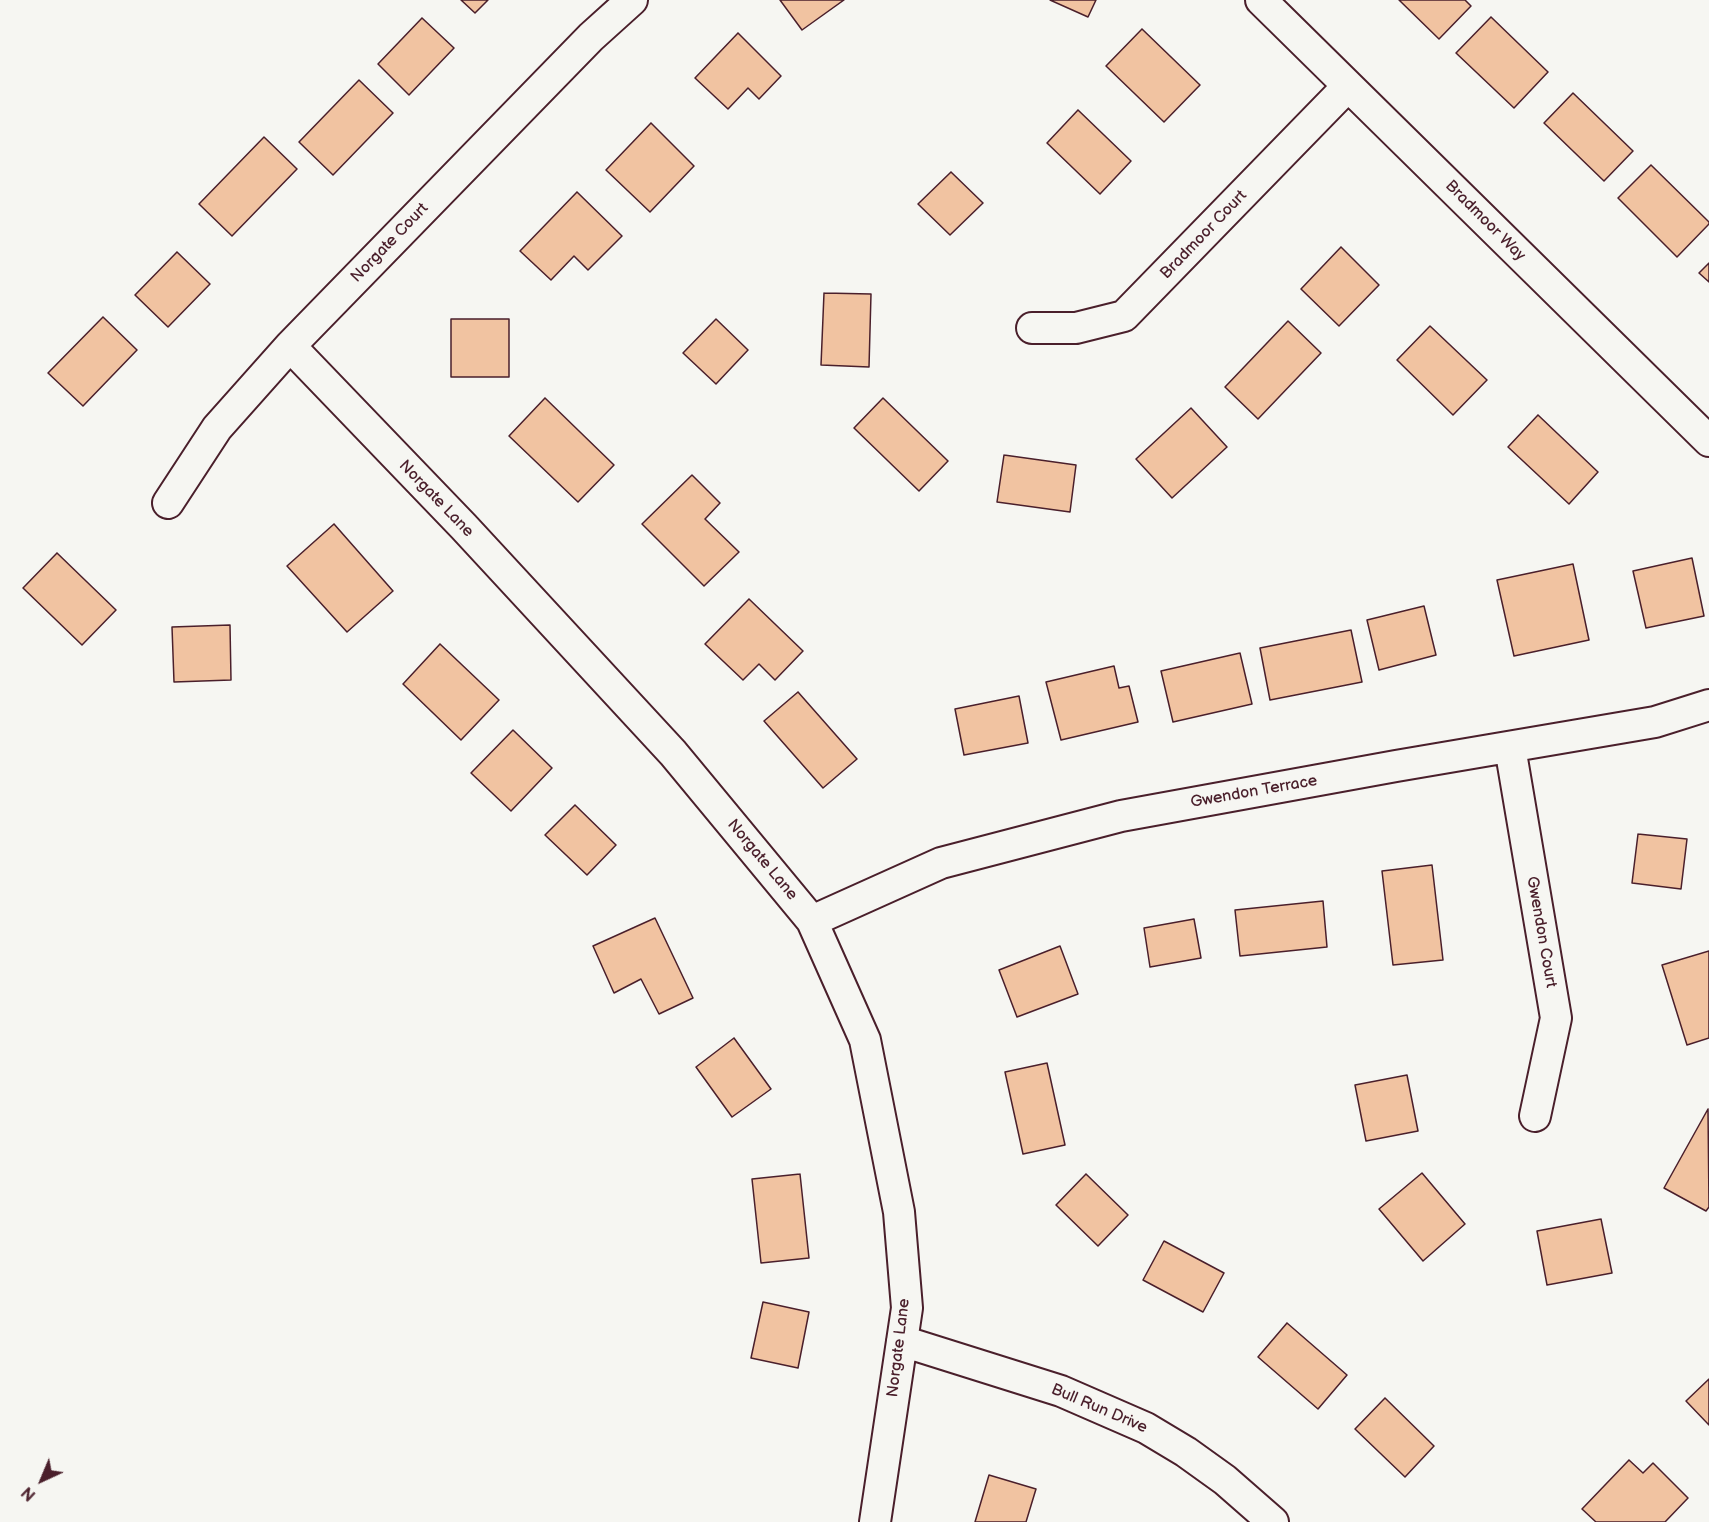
<!DOCTYPE html>
<html>
<head>
<meta charset="utf-8">
<style>
  body { margin:0 }
  #map { position:relative; width:1709px; height:1522px; overflow:hidden; background:#f6f6f2; font-family:"Balsamiq Sans",sans-serif }
  canvas { display:block }
  .north { position:absolute; left:12px; top:1450px; width:60px; height:60px; -webkit-text-stroke:4px #f6f6f2; paint-order:stroke; rotate:224deg; font-size:16px; font-weight:700; line-height:24px; text-align:center; color:#4a1f2b }
  .north::after { content:''; display:block; margin:auto; width:21px; height:27px; background:#4a1f2b; clip-path:polygon(50% 0,100% 100%,50% 72%,0 100%) }
</style>
</head>
<body>
<div id="map">
<canvas width="1709" height="1522"></canvas>
<div class="north">N</div>
</div>
<script>
const context = document.querySelector('canvas').getContext('2d');
context.lineJoin = 'round';
function fill(path, color) { context.fillStyle = color; context.fill(path, 'evenodd'); }
const toPath = rows => new Path2D(rows.map(r => 'M' + r).join(''));
function stroke(path, color, width, dash) { context.strokeStyle = color; context.lineWidth = width; context.lineCap = dash ? 'butt' : 'round'; context.setLineDash(dash || []); context.stroke(path); }
function drawText(font, color, halo, rows, align = 'center') {
  context.font = font + ' "Balsamiq Sans",sans-serif'; context.lineWidth = 6; context.setLineDash([]); context.textBaseline = 'middle'; context.strokeStyle = halo; context.fillStyle = color; for (const [text, x, y, turn = 0] of rows) {
    context.save(); context.translate(x, y); context.rotate((+turn || 0) * Math.PI / 180); context.textAlign = isNaN(turn) ? turn : align; if (halo) context.strokeText(text, 0, 0); context.fillText(text, 0, 0); context.restore();
  }
}
const building = toPath([
  [461,0,488,0,475,13,461,0],
  [780,0,844,0,802,30,780,0],
  [1050,0,1096,0,1088,17,1050,0],
  [1399,0,1465,0,1471,6,1439,39,1399,0],
  [1491,17,1548,72,1514,108,1456,53,1491,17],
  [422,18,454,48,409,95,378,64,422,18],
  [1142,29,1200,85,1164,122,1106,66,1142,29],
  [738,33,781,76,759,99,748,88,728,109,695,78,738,33],
  [359,80,393,113,333,175,299,142,359,80],
  [1573,93,1633,151,1604,181,1544,123,1573,93],
  [1078,110,1131,161,1100,194,1047,143,1078,110],
  [651,123,694,166,650,212,606,170,651,123],
  [264,137,297,169,232,236,199,204,264,137],
  [1651,165,1709,222,1709,224,1677,257,1618,198,1651,165],
  [951,172,983,203,950,235,918,204,951,172],
  [577,192,622,236,588,270,574,256,551,280,520,251,577,192],
  [1341,247,1379,285,1339,326,1301,289,1341,247],
  [177,252,210,284,168,327,135,295,177,252],
  [1709,263,1709,282,1699,273,1709,263],
  [824,293,871,294,869,367,821,365,824,293],
  [103,317,137,350,83,406,48,373,103,317],
  [451,319,509,319,509,377,451,377,451,319],
  [716,319,748,350,716,384,683,353,716,319],
  [1288,321,1321,353,1258,419,1225,387,1288,321],
  [1430,326,1487,380,1453,415,1397,360,1430,326],
  [545,398,614,465,578,502,509,436,545,398],
  [883,398,948,461,919,491,854,428,883,398],
  [1191,408,1227,447,1172,498,1136,459,1191,408],
  [1538,415,1598,472,1569,504,1508,447,1538,415],
  [1004,455,1076,465,1070,512,997,502,1004,455],
  [692,475,720,503,705,519,739,552,704,586,642,524,692,475],
  [334,524,393,591,347,632,287,566,334,524],
  [57,553,116,610,82,645,23,588,57,553],
  [1692,558,1704,616,1646,628,1633,571,1692,558],
  [1573,564,1589,640,1514,656,1497,580,1573,564],
  [749,599,803,651,775,680,759,664,743,680,705,644,749,599],
  [1424,606,1436,655,1379,670,1367,620,1424,606],
  [230,625,231,680,174,682,172,627,230,625],
  [1351,630,1362,682,1270,700,1260,648,1351,630],
  [440,644,499,700,461,740,403,684,440,644],
  [1240,653,1252,704,1173,722,1161,671,1240,653],
  [1114,666,1119,688,1129,686,1138,722,1061,740,1046,682,1114,666],
  [798,692,857,759,823,788,764,721,798,692],
  [1019,696,1028,743,964,755,955,709,1019,696],
  [513,730,552,768,511,811,471,773,513,730],
  [575,805,616,845,587,875,545,835,575,805],
  [1638,834,1687,839,1681,889,1632,883,1638,834],
  [1432,865,1443,960,1393,965,1382,871,1432,865],
  [1323,901,1327,947,1240,956,1235,910,1323,901],
  [655,918,693,998,659,1014,641,979,614,993,593,946,655,918],
  [1194,919,1201,958,1150,967,1144,928,1194,919],
  [1060,946,1078,994,1017,1017,999,970,1060,946],
  [1709,951,1709,1038,1687,1045,1662,965,1709,951],
  [734,1038,771,1089,732,1117,696,1067,734,1038],
  [1047,1063,1065,1145,1023,1154,1005,1072,1047,1063],
  [1407,1075,1418,1131,1366,1141,1355,1085,1407,1075],
  [1708,1109,1709,1207,1706,1211,1664,1188,1708,1109],
  [1422,1173,1465,1224,1423,1261,1379,1209,1422,1173],
  [800,1174,809,1258,761,1263,752,1179,800,1174],
  [1086,1174,1128,1215,1098,1246,1056,1205,1086,1174],
  [1601,1219,1612,1273,1547,1285,1537,1231,1601,1219],
  [1164,1241,1224,1273,1203,1312,1143,1280,1164,1241],
  [763,1302,809,1312,798,1368,751,1358,763,1302],
  [1287,1323,1347,1375,1318,1409,1258,1357,1287,1323],
  [1709,1379,1709,1425,1686,1401,1709,1379],
  [1385,1398,1434,1446,1405,1477,1355,1429,1385,1398],
  [1629,1460,1643,1473,1653,1463,1688,1498,1665,1522,1596,1522,1582,1509,1629,1460],
  [989,1475,1036,1489,1026,1522,975,1522,989,1475]
]);
fill(building, '#f1c3a1');
stroke(building, '#4a1f2b', 1.5);
const street = toPath([
  [1261,0,1709,441],
  [1032,328,1076,328,1124,316,1348,86],
  [290,346,464,527,673,753,812,921,865,1040,899,1212,907,1308,875,1522],
  [168,503,217,428,290,346,591,37,632,0],
  [1510,747,1556,1018,1535,1116],
  [812,921,941,863,1121,816,1396,766,1655,722,1709,705],
  [902,1341,1061,1391,1146,1428,1186,1452,1225,1480,1273,1522]
]);
stroke(street, '#4a1f2b', 34);
stroke(street, '#f6f6f2', 30);
drawText('16px', '#4a1f2b', '#f6f6f2', [
  ["Bradmoor Way",1485,221,45],
  ["Bradmoor Court",1204,235,-46],
  ["Norgate Court",390,243,-46],
  ["Norgate Lane",436,499,46],
  ["Gwendon Terrace",1254,792,-10],
  ["Norgate Lane",762,860,50],
  ["Gwendon Court",1541,932,80],
  ["Norgate Lane",899,1348,-83],
  ["Bull Run Drive",1099,1409,23]
]);
</script>
</body>
</html>
